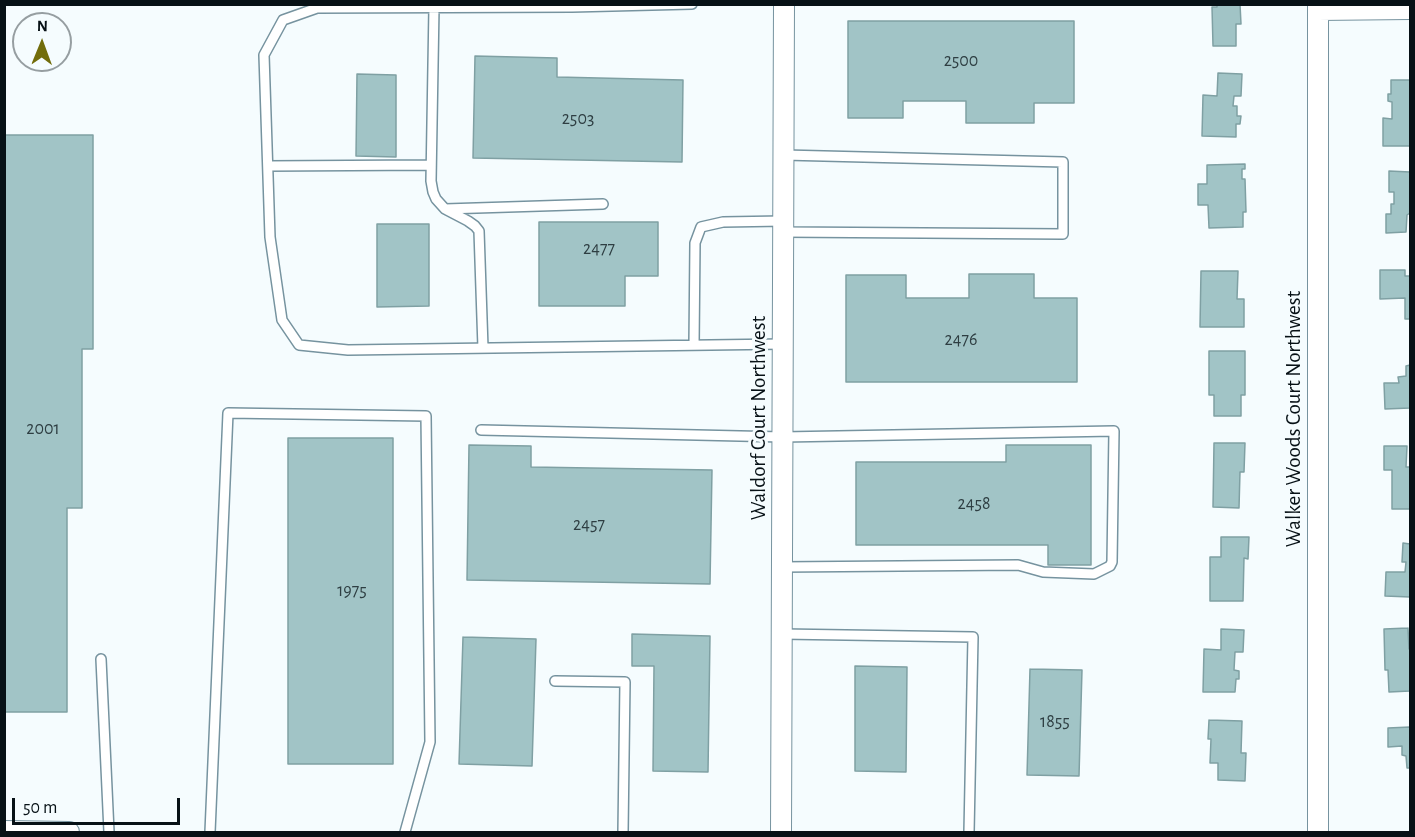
<!DOCTYPE html>
<html>
<head>
<meta charset="utf-8">
<style>
  body { margin:0 }
  #map { position:relative; width:1415px; height:837px; overflow:hidden; background:#f5fcfe; font-family:"Alegreya Sans",sans-serif }
  canvas { display:block }
  .frame { position:absolute; inset:0; border:6px solid #071116; pointer-events:none }
  .north { position:absolute; left:12px; top:12px; width:60px; height:60px; box-sizing:border-box; background:#f5fcfe; border:2px solid #969ea1; border-radius:50%; rotate:1deg; font-size:16px; font-weight:700; line-height:24px; text-align:center; color:#071116 }
  .north::after { content:''; display:block; margin:auto; width:21px; height:27px; background:#726d0b; clip-path:polygon(50% 0,100% 100%,50% 72%,0 100%) }
  .scale { position:absolute; left:12px; top:798px; width:168px; height:27px; box-sizing:border-box; border:3px solid #071116; border-top:0; padding-left:8px; font-size:18px; line-height:21px; white-space:nowrap; color:#071116; -webkit-text-stroke:4px #f5fcfe; paint-order:stroke }
</style>
</head>
<body>
<div id="map">
<canvas width="1415" height="837"></canvas>
<div class="frame"></div>
<div class="north">N</div>
<div class="scale">50 m</div>
</div>
<script>
const context = document.querySelector('canvas').getContext('2d');
context.lineJoin = 'round';
function fill(path, color) { context.fillStyle = color; context.fill(path, 'evenodd'); }
const toPath = rows => new Path2D(rows.map(r => 'M' + r).join(''));
function stroke(path, color, width, dash) { context.strokeStyle = color; context.lineWidth = width; context.lineCap = dash ? 'butt' : 'round'; context.setLineDash(dash || []); context.stroke(path); }
function drawText(font, color, halo, rows, align = 'center') {
  context.font = font + ' "Alegreya Sans",sans-serif'; context.lineWidth = 6; context.setLineDash([]); context.textBaseline = 'middle'; context.strokeStyle = halo; context.fillStyle = color; for (const [text, x, y, turn = 0] of rows) {
    context.save(); context.translate(x, y); context.rotate((+turn || 0) * Math.PI / 180); context.textAlign = isNaN(turn) ? turn : align; if (halo) context.strokeText(text, 0, 0); context.fillText(text, 0, 0); context.restore();
  }
}
const building = toPath([
  [1217,4,1240,4,1241,24,1236,24,1236,46,1213,46,1212,7,1217,7,1217,4],
  [848,21,1074,21,1074,103,1034,103,1034,123,966,123,966,101,903,101,903,118,848,118,848,21],
  [475,56,557,58,557,77,683,80,682,162,473,158,475,56],
  [1218,73,1242,74,1241,96,1234,96,1233,106,1237,106,1237,116,1241,116,1240,124,1236,124,1236,137,1202,136,1203,95,1217,96,1218,73],
  [357,74,396,75,396,157,356,156,357,74],
  [1391,80,1410,80,1410,146,1383,146,1383,118,1392,119,1392,102,1388,101,1388,94,1391,94,1391,80],
  [4,135,93,135,93,349,82,349,82,508,67,508,67,712,4,712,4,135],
  [1245,164,1245,169,1242,169,1242,179,1245,179,1246,212,1243,212,1243,227,1209,228,1208,205,1198,205,1198,184,1207,184,1207,165,1245,164],
  [1389,171,1410,172,1410,213,1407,215,1406,232,1386,233,1386,214,1391,214,1391,204,1394,204,1394,192,1389,192,1389,171],
  [539,222,658,222,658,276,625,276,625,306,539,306,539,222],
  [377,224,429,224,429,306,377,307,377,224],
  [1380,270,1405,270,1405,276,1410,276,1410,319,1405,319,1405,298,1380,299,1380,270],
  [1201,271,1238,271,1237,299,1244,299,1244,327,1200,327,1201,271],
  [969,274,1034,274,1034,298,1077,298,1077,382,846,382,846,275,906,275,906,298,969,298,969,274],
  [1209,351,1245,351,1245,395,1241,395,1241,416,1214,416,1214,395,1209,395,1209,351],
  [1410,365,1410,408,1385,409,1384,383,1399,383,1398,377,1406,376,1406,366,1410,365],
  [288,438,393,438,393,764,288,764,288,438],
  [1214,443,1245,443,1244,472,1240,472,1239,508,1213,507,1214,443],
  [469,445,531,446,531,467,712,470,710,584,467,580,469,445],
  [1006,445,1091,445,1091,565,1048,565,1048,545,856,545,856,462,1006,462,1006,445],
  [1384,446,1407,446,1406,467,1410,467,1410,509,1392,509,1392,470,1384,470,1384,446],
  [1221,537,1249,537,1248,559,1244,558,1243,601,1210,601,1210,557,1221,557,1221,537],
  [1403,543,1410,544,1410,597,1385,596,1386,572,1405,572,1406,562,1402,562,1403,543],
  [1408,628,1409,649,1410,649,1410,691,1389,692,1388,670,1385,670,1384,629,1408,628],
  [1221,629,1244,630,1243,652,1235,652,1234,670,1239,671,1239,679,1236,679,1235,692,1203,692,1204,649,1221,650,1221,629],
  [632,634,710,636,708,772,653,771,654,666,632,666,632,634],
  [463,637,536,639,532,766,459,764,463,637],
  [855,666,907,667,906,772,855,771,855,666],
  [1030,669,1082,670,1079,776,1027,775,1030,669],
  [1209,720,1242,721,1241,753,1246,753,1245,781,1218,780,1218,763,1210,763,1211,739,1208,739,1209,720],
  [1410,727,1410,768,1407,768,1406,756,1402,755,1402,746,1388,747,1388,728,1410,727]
]);
fill(building, '#a1c4c6');
stroke(building, '#7fa0a3', 1.5);
const service = toPath([
  [692,4,572,7,317,8,283,20,264,55,270,237,282,320,299,345,348,350,783,344],
  [434,7,431,181,433,192,436,199,445,209,468,221,475,226,479,231,483,348],
  [268,166,431,165],
  [445,209,603,204],
  [783,232,1063,234,1063,162,784,155],
  [694,345,695,243,701,227,723,222,783,221],
  [481,430,783,437,1114,431,1112,562,1110,566,1094,574,1043,572,1018,565,782,567],
  [782,634,973,637,969,832],
  [101,659,109,832],
  [555,681,625,682,623,832],
  [210,832,228,413,426,416,430,742,405,832]
]);
const minor = toPath([
  [1318,4,1318,832],
  [1318,10,1410,9],
  [4,831,69,832],
  [781,832,784,4]
]);
stroke(service, '#76939f', 12);
stroke(minor, '#76939f', 22);
stroke(service, '#fff', 9);
stroke(minor, '#fff', 20);
drawText('18px', '#2e3e42', null, [
  ["2500",961,61],
  ["2503",578,119],
  ["2477",599,249],
  ["2476",961,340],
  ["2001",43,429],
  ["2458",974,504],
  ["2457",589,525],
  ["1975",352,591],
  ["1855",1055,722]
]);
drawText('21px', '#071116', '#f5fcfe', [
  ["Waldorf Court Northwest",759,418,-90],
  ["Walker Woods Court Northwest",1294,419,-90]
]);
</script>
</body>
</html>
